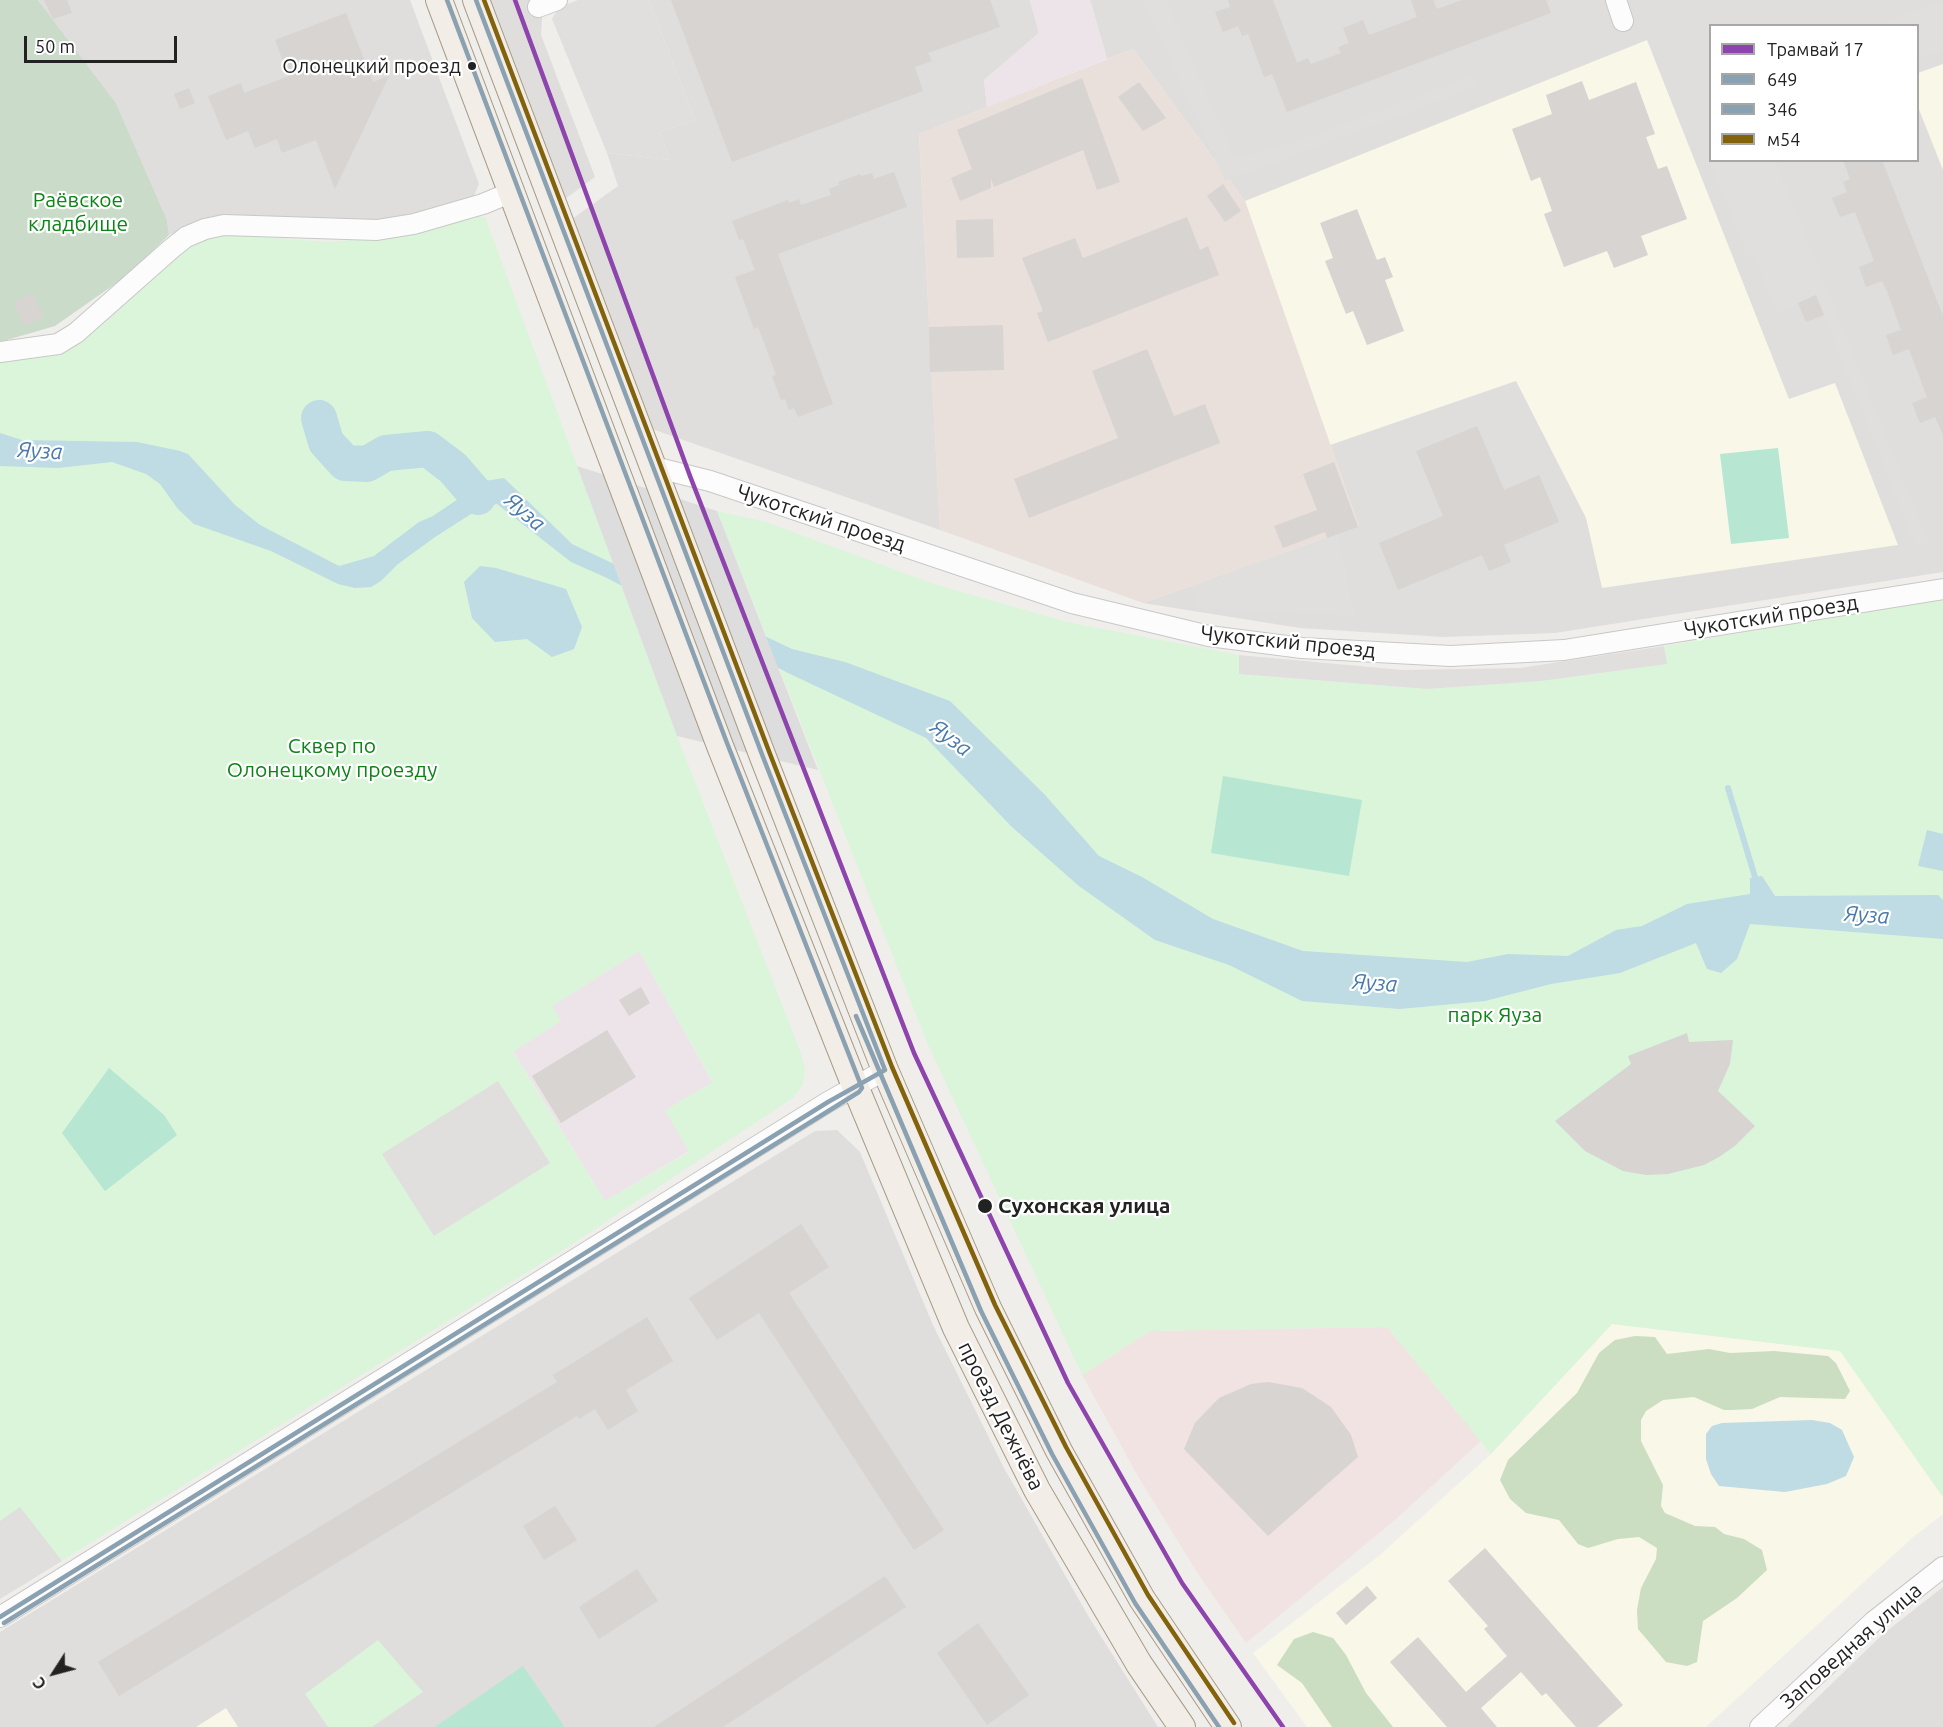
<!DOCTYPE html>
<html>
<head>
<meta charset="utf-8">
<style>
  body { margin:0 }
  #map { position:relative; width:1943px; height:1727px; overflow:hidden; background:#f0eeeb; font-family:Ubuntu,sans-serif }
  canvas { display:block }
  .legend { position:absolute; left:1709px; top:24px; width:210px; height:138px; box-sizing:border-box; background:#fff; border:2px solid #a7a7a7; margin:0; padding:8px 10px; list-style:none; font-size:18px; color:#222 }
  .legend li { display:flex; align-items:center; gap:12px; height:30px }
  .legend b { width:30px; border:2px solid #a7a7a7 }
  .north { position:absolute; left:24px; top:1643px; width:60px; height:60px; -webkit-text-stroke:4px #fff; paint-order:stroke; rotate:234deg; font-size:16px; font-weight:700; line-height:24px; text-align:center; color:#222 }
  .north::after { content:''; display:block; margin:auto; width:21px; height:27px; background:#222; clip-path:polygon(50% 0,100% 100%,50% 72%,0 100%) }
  .scale { position:absolute; left:24px; top:36px; width:153px; height:27px; box-sizing:border-box; border:3px solid #222; border-top:0; padding-left:8px; font-size:18px; line-height:21px; white-space:nowrap; color:#222; -webkit-text-stroke:4px #fff; paint-order:stroke }
</style>
</head>
<body>
<div id="map">
<canvas width="1943" height="1727"></canvas>
<ul class="legend">
<li><b style="height:8px;background:#8e44ad"></b>Трамвай 17</li>
<li><b style="height:8px;background:#8aa1b2"></b>649</li>
<li><b style="height:8px;background:#8aa1b2"></b>346</li>
<li><b style="height:8px;background:#82630c"></b>м54</li>
</ul>
<div class="north">С</div>
<div class="scale">50 m</div>
</div>
<script>
const context = document.querySelector('canvas').getContext('2d');
context.lineJoin = 'round';
function fill(path, color) { context.fillStyle = color; context.fill(path, 'evenodd'); }
const toPath = rows => new Path2D(rows.map(r => 'M' + r).join(''));
function stroke(path, color, width, dash) { context.strokeStyle = color; context.lineWidth = width; context.lineCap = dash ? 'butt' : 'round'; context.setLineDash(dash || []); context.stroke(path); }
function drawText(font, color, halo, rows, align = 'center') {
  context.font = font + ' Ubuntu,sans-serif'; context.lineWidth = 4.5; context.setLineDash([]); context.textBaseline = 'middle'; context.strokeStyle = halo; context.fillStyle = color; for (const [text, x, y, turn = 0] of rows) {
    context.save(); context.translate(x, y); context.rotate((+turn || 0) * Math.PI / 180); context.textAlign = isNaN(turn) ? turn : align; if (halo) context.strokeText(text, 0, 0); context.fillText(text, 0, 0); context.restore();
  }
}
fill(toPath([
  [38,0,410,0,479,184,473,198,374,225,184,229,169,235,167,220,116,103],
  [489,0,543,0,541,35,595,177,565,199],
  [649,0,1030,0,1039,33,984,80,987,107,919,134,940,530,652,429,572,219,618,186,607,153,670,160,660,132,695,120],
  [1090,0,1943,0,1943,572,1555,633,1444,637,1300,628,1143,603,1359,526,1245,201,1133,49,1107,59],
  [1710,26,1918,26,1918,160,1710,160],
  [837,1130,860,1152,933,1325,1004,1468,1090,1619,1158,1727,0,1727,0,1632,815,1131],
  [1943,1587,1943,1727,1787,1727,1883,1634]
]), '#dfdedc');
fill(toPath([
  [1387,1327,1481,1441,1395,1520,1246,1643,1198,1574,1139,1478,1082,1375,1150,1331]
]), '#f1e3e1');
fill(toPath([
  [1030,0,1090,0,1107,59,987,107,984,80,1039,33],
  [639,951,713,1083,689,1151,605,1201,513,1051,561,1021,552,1006]
]), '#ede4e9');
fill(toPath([
  [1647,40,1789,399,1835,383,1898,545,1602,588,1586,518,1516,381,1330,445,1245,201],
  [1943,64,1943,170,1918,107,1918,73],
  [1612,1324,1840,1351,1943,1497,1943,1514,1912,1538,1706,1727,1307,1727,1253,1653,1380,1555,1491,1454],
  [226,1708,238,1727,196,1727]
]), '#f8f7e8');
fill(toPath([
  [1133,49,1245,201,1359,526,1143,603,940,530,919,134]
]), '#eae0db');
fill(toPath([
  [1635,1336,1655,1337,1667,1354,1709,1349,1730,1353,1774,1351,1828,1356,1836,1363,1850,1391,1845,1399,1780,1397,1752,1409,1731,1410,1724,1410,1694,1397,1663,1400,1646,1411,1641,1420,1641,1441,1663,1485,1661,1506,1665,1513,1695,1526,1715,1527,1724,1534,1744,1539,1762,1550,1767,1570,1737,1598,1703,1621,1697,1662,1687,1666,1666,1662,1638,1629,1637,1610,1641,1588,1656,1559,1657,1548,1639,1537,1618,1539,1588,1548,1578,1544,1559,1520,1526,1513,1510,1499,1500,1480,1508,1460,1577,1393,1599,1353,1615,1340],
  [1313,1632,1333,1638,1346,1655,1366,1693,1393,1727,1332,1727,1302,1683,1277,1665,1294,1639]
]), '#cbdec1');
fill(toPath([
  [0,0,38,0,116,103,167,220,169,235,125,277,55,326,0,342]
]), '#cadbca');
fill(toPath([
  [474,216,485,217,677,736,799,1048,805,1067,803,1084,793,1098,566,1248,0,1599,0,360,66,351,185,248,218,234,332,242,397,235],
  [639,951,713,1082,665,1110,689,1152,605,1201,513,1052,561,1021,552,1006],
  [717,511,766,522,934,584,1067,622,1239,655,1239,674,1426,689,1541,681,1666,664,1664,646,1943,599,1943,1497,1840,1351,1612,1324,1491,1454,1387,1327,1150,1331,1082,1375,928,1045],
  [378,1640,423,1692,372,1727,328,1727,305,1694]
]), '#daf5da');
fill(toPath([
  [1778,448,1789,538,1731,544,1720,454],
  [1223,776,1362,800,1349,876,1211,853],
  [109,1068,164,1115,177,1135,105,1191,62,1133],
  [523,1666,564,1726,562,1727,435,1727]
]), '#b7e6d2');
fill(toPath([
  [578,0,649,0,695,120,660,132,670,160,607,153,552,19,559,7],
  [1143,0,1166,0,1235,159,1298,141,1475,75,1479,86,1225,181],
  [1943,0,1943,50,1918,59,1918,26,1878,25],
  [1710,161,1772,161,1777,165,1929,544,1915,545,1816,296,1777,312,1753,254,1747,255],
  [1337,534,1355,616,1198,608,1191,586],
  [1664,646,1667,664,1541,681,1427,689,1239,674,1239,655,1402,670,1520,668],
  [498,1081,550,1163,434,1236,382,1154],
  [20,1507,62,1561,0,1599,0,1521]
]), '#e0dfde');
fill(toPath([
  [0,433,22,440,137,442,180,451,188,454,235,505,260,525,339,566,374,556,419,522,433,516,485,481,504,478,572,544,792,649,845,662,950,701,1045,795,1099,856,1142,877,1213,919,1303,951,1467,962,1508,954,1568,956,1616,930,1642,926,1687,904,1750,894,1750,878,1755,877,1762,876,1775,896,1938,895,1943,900,1943,939,1750,924,1737,959,1721,973,1707,969,1696,943,1620,973,1551,984,1485,1001,1400,1009,1302,1001,1229,965,1155,940,1079,886,1012,827,926,738,788,673,607,578,571,562,497,504,482,507,435,537,398,564,381,581,371,587,355,588,338,584,271,551,194,524,178,509,160,484,146,474,112,462,58,468,0,466],
  [480,566,496,568,566,589,582,627,574,649,552,657,527,639,495,642,472,618,464,582],
  [1927,830,1943,834,1943,871,1918,866],
  [1812,1420,1830,1423,1842,1430,1854,1457,1846,1476,1827,1484,1785,1492,1719,1486,1711,1474,1706,1459,1706,1434,1712,1426,1722,1423]
]), '#bfdbe3');
fill(toPath([
  [577,466,717,511,818,770,677,736]
]), '#dedddd');
stroke(toPath([
  [1728,788,1755,877]
]), '#bfdbe3', 6);
stroke(toPath([
  [319,418,326,442,345,463,367,464,386,453,428,449,453,468,478,497]
]), '#bfdbe3', 36);
fill(toPath([
  [44,0,67,0,72,13,53,19],
  [671,0,990,0,1000,27,928,53,932,61,915,67,923,91,732,162],
  [1228,0,1273,0,1297,63,1308,58,1311,64,1341,53,1338,47,1349,43,1343,28,1363,20,1369,35,1417,17,1411,0,1433,0,1437,9,1462,0,1546,0,1551,13,1287,112,1272,74,1264,77,1248,34,1242,36,1238,26,1223,32,1215,12,1230,7],
  [346,13,373,82,389,76,335,189,316,140,282,153,277,139,255,148,248,131,226,140,208,96,241,83,244,93,289,76,275,40],
  [1082,78,1120,182,1097,190,1083,150,994,187,991,179,991,188,960,201,951,178,972,169,957,130],
  [1582,81,1589,100,1636,82,1655,134,1646,137,1658,169,1667,166,1687,219,1641,236,1648,255,1614,268,1607,251,1564,267,1544,214,1552,211,1540,177,1531,181,1512,129,1552,114,1546,95],
  [1139,82,1166,118,1143,131,1118,97],
  [189,88,195,103,180,109,174,94],
  [1843,160,1882,160,1943,316,1943,435,1935,417,1920,423,1912,403,1927,397,1909,349,1893,355,1886,335,1901,330,1887,291,1882,281,1866,287,1859,267,1874,261,1870,250,1855,212,1840,217,1832,198,1847,192,1843,182,1850,179],
  [894,172,907,207,778,254,833,404,798,417,794,408,789,410,785,399,781,400,772,376,776,375,762,337,758,327,754,329,735,277,755,270,743,239,739,240,732,221,788,200,789,203,799,199,801,205,831,195,829,189,839,185,838,182,860,174,861,176,872,173,874,179],
  [1223,184,1241,211,1225,222,1207,196],
  [1357,209,1377,260,1385,257,1393,277,1385,280,1404,331,1367,345,1353,311,1346,314,1325,261,1333,258,1320,223],
  [1187,217,1200,250,1208,246,1219,275,1048,342,1037,313,1043,311,1022,258,1075,238,1083,258],
  [993,219,994,257,957,258,956,220],
  [32,293,44,316,25,326,13,303],
  [1816,295,1824,315,1806,322,1798,303],
  [1003,325,1004,370,930,372,929,327],
  [1147,349,1174,416,1205,404,1220,443,1029,518,1014,479,1118,438,1092,371],
  [1477,426,1504,490,1539,475,1559,522,1504,545,1511,562,1489,571,1482,555,1398,590,1379,543,1443,516,1416,451],
  [1334,462,1358,527,1327,538,1325,532,1283,548,1274,526,1317,510,1303,474],
  [641,987,650,1003,629,1016,619,1000],
  [607,1030,636,1077,561,1123,532,1076],
  [1687,1033,1689,1042,1733,1040,1730,1064,1718,1091,1755,1126,1736,1145,1719,1157,1704,1165,1668,1174,1646,1175,1623,1171,1585,1151,1555,1121,1631,1064,1628,1056],
  [801,1224,829,1267,789,1293,944,1530,914,1550,759,1313,717,1340,689,1298],
  [647,1317,673,1361,626,1390,638,1411,608,1430,595,1409,579,1419,577,1416,119,1696,98,1662,557,1382,553,1375],
  [1268,1382,1302,1388,1331,1407,1351,1435,1358,1457,1268,1536,1184,1449,1195,1423,1219,1398,1251,1384],
  [555,1506,577,1540,544,1560,523,1526],
  [1485,1548,1623,1705,1597,1727,1576,1727,1546,1693,1542,1696,1521,1672,1481,1708,1497,1727,1447,1727,1390,1662,1418,1637,1466,1692,1507,1656,1484,1629,1488,1626,1448,1581],
  [637,1569,658,1601,599,1639,579,1607],
  [885,1576,906,1607,723,1727,654,1727],
  [1367,1586,1377,1598,1346,1625,1336,1613],
  [978,1623,1029,1695,987,1725,937,1653]
]), '#d7d4d2');
const minor = toPath([
  [1616,0,1623,21],
  [538,7,557,0],
  [0,352,58,344,76,333,171,249,186,237,205,229,224,225,377,230,414,224,483,204,512,192],
  [654,467,710,481,1072,603,1209,636,1302,648,1451,656,1564,650,1943,589],
  [0,1617,828,1102,885,1070],
  [1760,1727,1873,1622,1943,1567]
]);
const major = toPath([
  [439,0,720,746,855,1086,956,1328,1037,1490,1139,1664,1182,1727],
  [476,0,763,757,885,1070,988,1308,1059,1451,1142,1599,1228,1727]
]);
stroke(minor, '#c9c8c7', 22);
stroke(major, '#a79c86', 28);
stroke(minor, '#fdfcfc', 20);
stroke(major, '#f3ede7', 26);
stroke(toPath([
  [0,1617,828,1102,885,1070,763,757,476,0]
]), '#8aa1b2', 4.5);
stroke(toPath([
  [856,1016,981,1311,1052,1454,1135,1603,1219,1727],
  [4,1623,859,1092,862,1088,727,743,447,0]
]), '#8aa1b2', 4.5);
stroke(toPath([
  [484,0,770,754,892,1067,995,1305,1066,1447,1148,1595,1234,1723]
]), '#82630c', 4.5);
stroke(toPath([
  [515,0,690,476,914,1053,1068,1383,1182,1583,1283,1727]
]), '#8e44ad', 4.5);
for (const [x, y, r, color] of [
  [472,66,5,"#222"],
  [985,1206,8,"#222"]
]) { const dot = new Path2D(); dot.arc(x, y, r, 0, 2 * Math.PI); context.fillStyle = color; context.fill(dot); stroke(dot, '#fff', 2); }
drawText('20px', '#222', '#fff', [
  ["Олонецкий проезд",461,66]
], 'right');
drawText('21px', '#0c8416', '#fff', [
  ["Раёвское",78,200],
  ["кладбище",78,224],
  ["Сквер по",332,746],
  ["Олонецкому проезду",332,770],
  ["парк Яуза",1495,1015]
]);
drawText('21px', '#222', '#fff', [
  ["Чукотский проезд",821,518,18],
  ["Чукотский проезд",1771,616,-9],
  ["Чукотский проезд",1288,642,6],
  ["проезд Дежнёва",1001,1416,63],
  ["Заповедная улица",1851,1646,-41]
]);
drawText('bold 21px', '#222', '#fff', [
  ["Сухонская улица",998,1206]
], 'left');
drawText('italic 22px', '#4a7aab', '#fff', [
  ["Яуза",40,451,3],
  ["Яуза",525,512,41],
  ["Яуза",951,738,37],
  ["Яуза",1867,915,4],
  ["Яуза",1375,983,4]
]);
</script>
</body>
</html>
